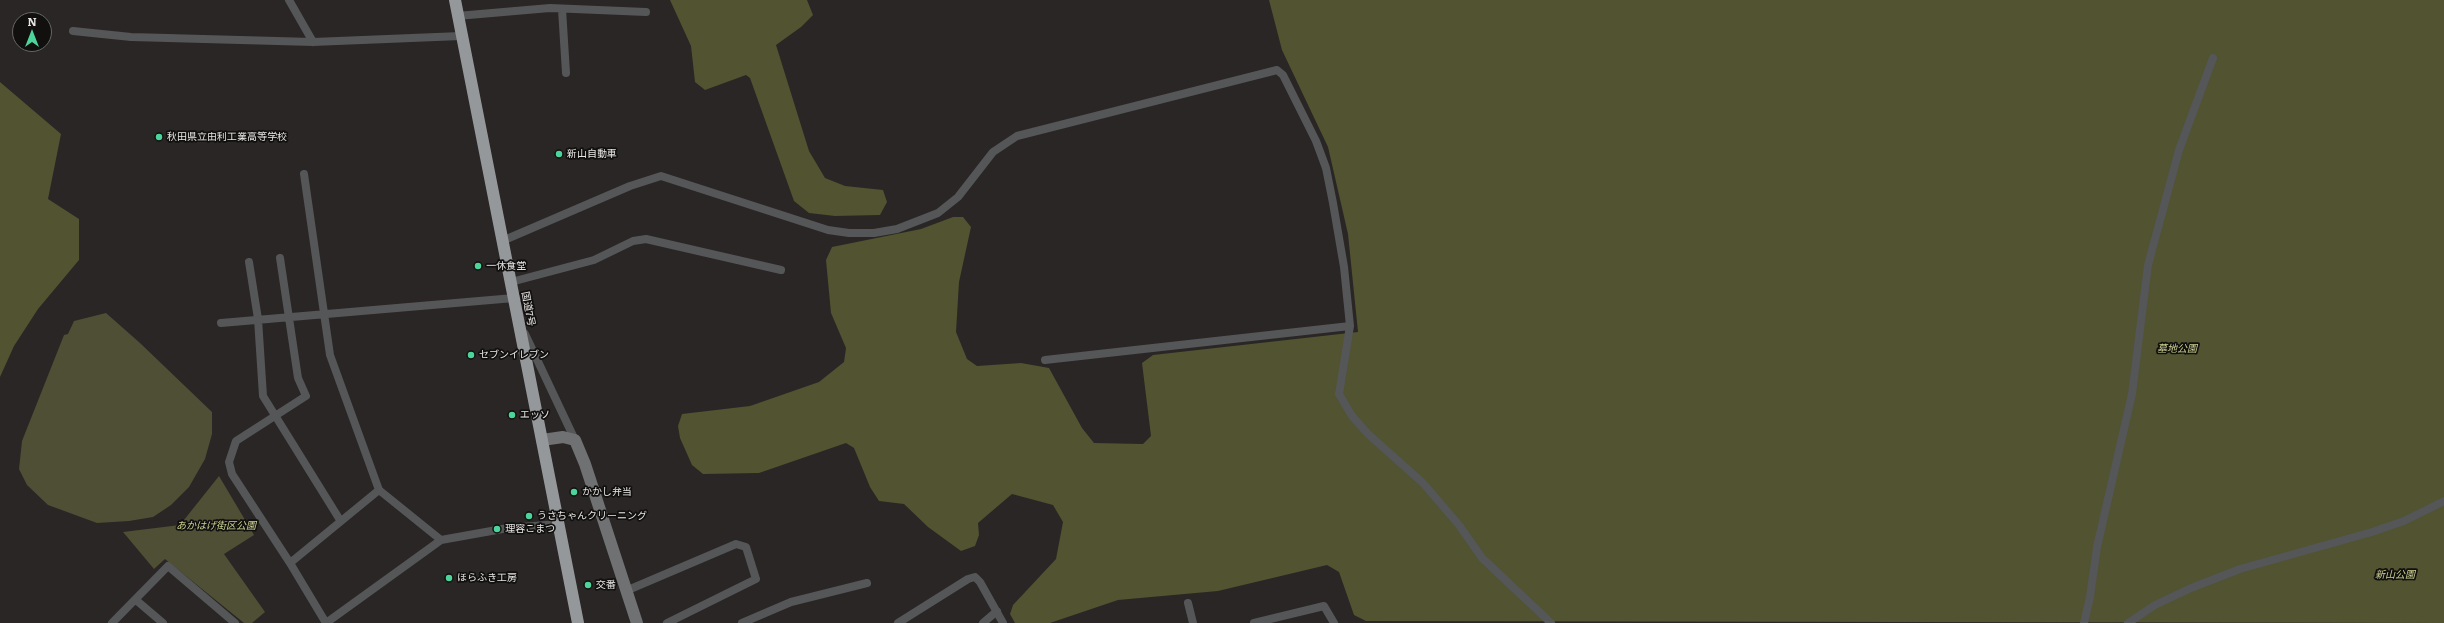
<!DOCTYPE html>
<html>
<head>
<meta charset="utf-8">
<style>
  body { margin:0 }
  #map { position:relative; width:2444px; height:623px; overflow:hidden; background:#292625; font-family:Literata,serif }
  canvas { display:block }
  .north { position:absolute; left:12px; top:12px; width:40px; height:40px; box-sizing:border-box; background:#11100f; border:1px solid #676665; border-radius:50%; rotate:0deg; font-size:11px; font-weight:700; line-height:16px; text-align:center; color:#e8e6e5 }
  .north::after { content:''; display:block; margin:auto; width:14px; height:18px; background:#4cd49b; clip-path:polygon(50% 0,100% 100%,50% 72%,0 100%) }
</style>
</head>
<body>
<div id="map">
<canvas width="2444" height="623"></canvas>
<div class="north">N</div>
</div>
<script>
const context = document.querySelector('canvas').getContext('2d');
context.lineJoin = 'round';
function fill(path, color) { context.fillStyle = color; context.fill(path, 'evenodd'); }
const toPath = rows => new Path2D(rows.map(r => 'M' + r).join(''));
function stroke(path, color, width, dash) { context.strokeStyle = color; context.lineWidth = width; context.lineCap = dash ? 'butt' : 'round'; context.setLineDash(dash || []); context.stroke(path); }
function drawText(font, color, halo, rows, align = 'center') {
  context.font = font + ' Literata,"Noto Sans JP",serif'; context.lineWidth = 3.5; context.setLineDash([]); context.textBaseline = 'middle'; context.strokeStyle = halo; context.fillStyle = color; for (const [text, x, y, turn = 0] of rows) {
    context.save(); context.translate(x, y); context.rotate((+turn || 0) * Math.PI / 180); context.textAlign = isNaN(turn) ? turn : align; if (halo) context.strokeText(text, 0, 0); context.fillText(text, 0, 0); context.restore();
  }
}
fill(toPath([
  [106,313,140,343,212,412,212,434,205,459,189,487,171,505,153,517,129,521,97,523,48,505,27,485,19,469,22,441,64,335,68,334,74,321],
  [219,476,254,535,224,554,265,612,252,623,244,623,165,559,154,569,123,532,180,525]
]), '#4e4f34');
fill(toPath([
  [670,0,807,0,813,15,801,27,776,45,809,151,825,178,845,186,883,190,887,202,880,215,835,216,809,213,794,201,750,78,746,75,705,90,695,82,691,46],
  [1269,0,2444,0,2444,623,1366,621,1354,615,1339,572,1327,565,1218,591,1118,600,1050,623,1015,623,1010,614,1013,605,1056,559,1063,522,1053,505,1012,494,978,523,979,535,975,546,961,551,928,527,904,504,879,501,870,487,854,448,846,443,759,473,703,474,692,465,680,438,678,426,682,414,750,406,819,382,844,362,846,348,831,313,826,260,832,247,921,229,953,217,963,217,971,227,959,282,956,332,967,359,977,366,1021,363,1049,368,1082,428,1094,443,1143,444,1151,436,1142,363,1153,355,1358,332,1348,234,1328,147,1282,50],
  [0,82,61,134,48,199,79,219,79,260,38,309,14,346,0,377]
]), '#515331');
stroke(toPath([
  [289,0,313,42],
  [562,9,566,73],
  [457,16,550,8,646,12],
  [73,31,131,37,313,42,461,36],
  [304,174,330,355,379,490,441,540],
  [502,241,630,186,661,176,828,230,849,233,874,233,897,229,938,213,958,197,993,152,1017,136,1277,70,1283,75,1316,141,1326,168,1333,203,1344,267,1350,326,1339,394,1352,416,1368,434,1423,483,1459,525,1482,558,1551,623],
  [280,258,298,378,306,396,236,441,229,462,232,474,290,563,326,623],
  [249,262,258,319,263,396,340,520],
  [511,282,594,260,633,241,646,239,781,270],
  [221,323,514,298],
  [525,334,575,440],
  [1045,360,1350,326],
  [290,563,379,490],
  [628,590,736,544,746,547,756,579,667,623],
  [136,600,163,623],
  [1188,603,1193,623],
  [112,623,168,566,235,623],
  [326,623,441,540,508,528,559,524],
  [742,623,791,602,867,583],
  [898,623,968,579,975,577,980,582,1003,623],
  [983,623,997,611],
  [1254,623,1324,606,1334,623],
  [2084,623,2090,597,2097,547,2132,394,2148,265,2179,150,2213,58],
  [2128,623,2155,605,2191,588,2240,569,2372,532,2404,521,2444,501]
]), '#555657', 8);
stroke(toPath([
  [542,440,563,437,575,440,585,464,637,623]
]), '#6f7172', 12);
stroke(toPath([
  [455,0,578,623]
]), '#95989a', 12);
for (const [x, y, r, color] of [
  [159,137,4,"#4cd49b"],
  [559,154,4,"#4cd49b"],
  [478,266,4,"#4cd49b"],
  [471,355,4,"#4cd49b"],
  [512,415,4,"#4cd49b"],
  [574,492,4,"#4cd49b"],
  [529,516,4,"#4cd49b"],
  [497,529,4,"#4cd49b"],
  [449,578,4,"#4cd49b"],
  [588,585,4,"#4cd49b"]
]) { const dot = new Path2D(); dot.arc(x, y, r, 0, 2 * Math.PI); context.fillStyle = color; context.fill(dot); stroke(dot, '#11100f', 1.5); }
drawText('10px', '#e8e6e5', '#11100f', [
  ["秋田県立由利工業高等学校",167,137],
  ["新山自動車",567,154],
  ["一休食堂",486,266],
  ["セブンイレブン",479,355],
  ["エッソ",520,415],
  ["かかし弁当",582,492],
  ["うさちゃんクリーニング",537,516],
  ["理容こまつ",505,529],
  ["ほらふき工房",457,578],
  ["交番",596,585]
], 'left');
drawText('10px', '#e8e6e5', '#11100f', [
  ["国道7号",528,309,79]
]);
drawText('italic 10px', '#ccd092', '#11100f', [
  ["墓地公園",2177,349],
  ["あかはげ街区公園",216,526],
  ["新山公園",2395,575]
]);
</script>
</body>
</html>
